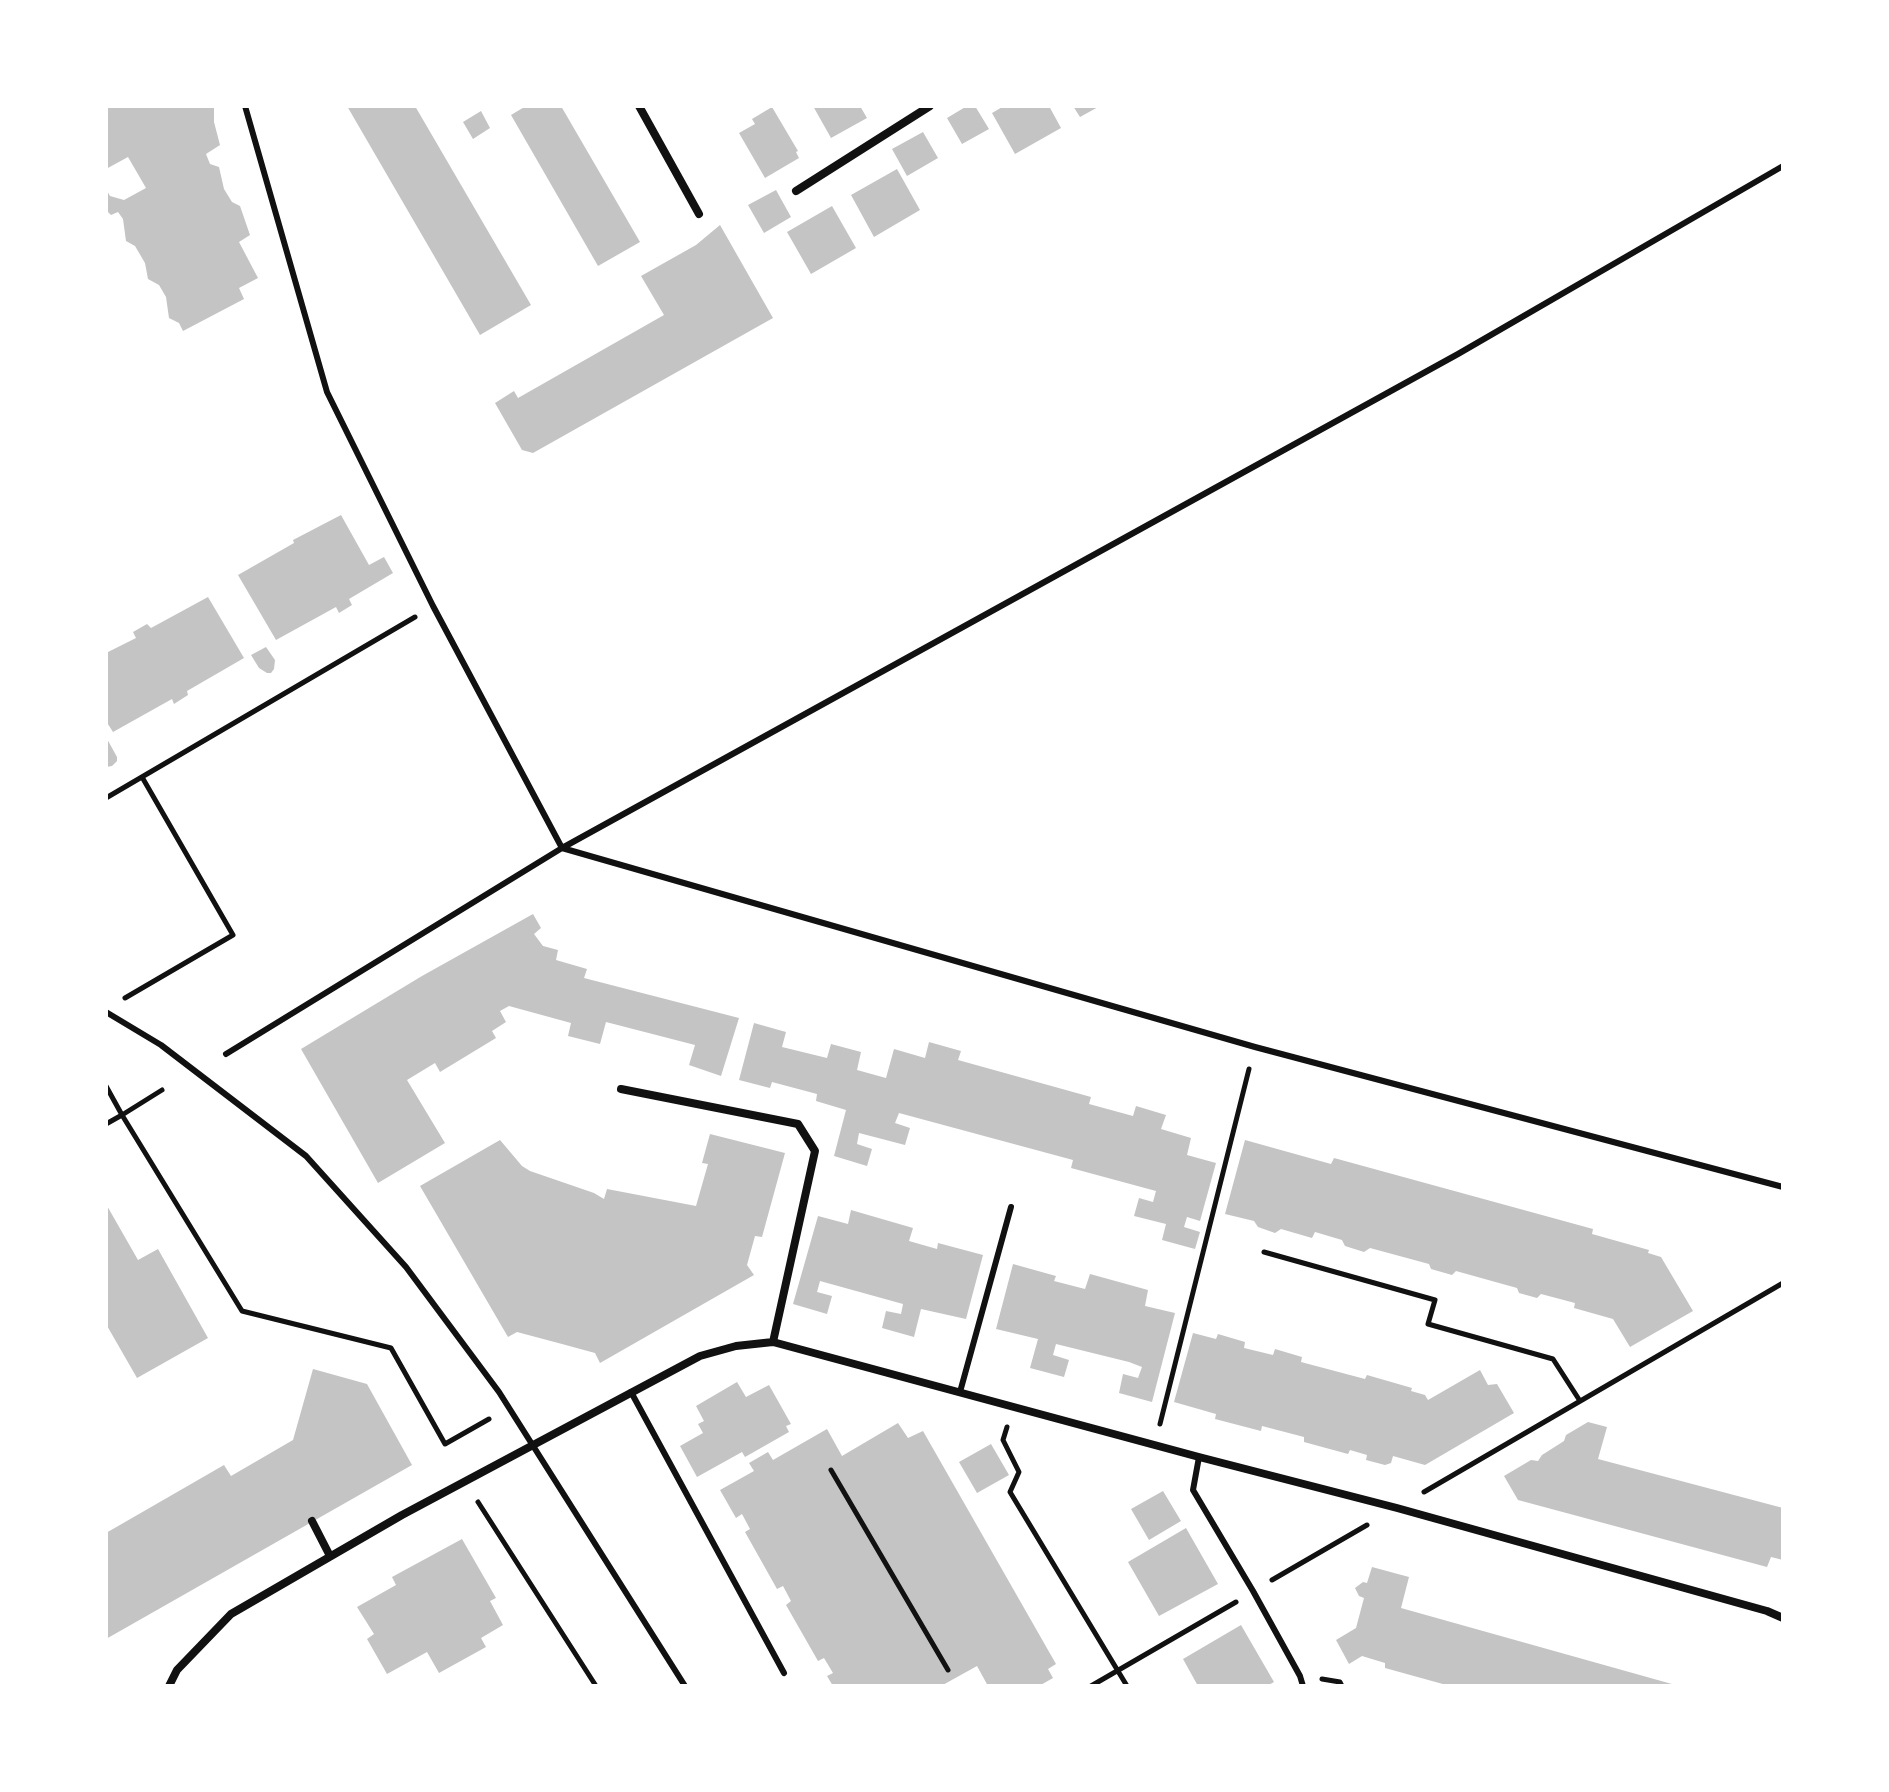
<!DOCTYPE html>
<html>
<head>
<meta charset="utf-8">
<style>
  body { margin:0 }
  #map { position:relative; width:1889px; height:1792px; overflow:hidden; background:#fff; font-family:Rubik,sans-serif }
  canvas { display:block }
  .frame { position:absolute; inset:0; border:108px solid #fff; pointer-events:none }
</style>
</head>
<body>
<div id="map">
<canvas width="1889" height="1792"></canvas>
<div class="frame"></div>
</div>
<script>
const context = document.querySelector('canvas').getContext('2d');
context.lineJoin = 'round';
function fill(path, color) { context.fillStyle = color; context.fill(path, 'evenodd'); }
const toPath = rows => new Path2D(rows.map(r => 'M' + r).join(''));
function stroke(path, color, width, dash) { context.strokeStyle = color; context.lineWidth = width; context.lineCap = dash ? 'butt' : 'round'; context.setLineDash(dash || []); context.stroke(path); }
fill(toPath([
  [106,106,214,106,214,122,220,145,206,154,210,164,219,167,224,189,232,202,240,206,250,235,239,242,258,278,239,288,244,299,183,331,179,323,169,318,166,297,159,285,148,279,145,263,135,246,126,241,123,219,118,212,111,215,106,210,106,189,110,196,124,200,146,188,128,157,106,169],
  [347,106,415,106,531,305,480,335],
  [526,106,561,106,640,242,598,266,511,115],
  [813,106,860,106,867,118,831,138],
  [967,106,975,106,989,129,962,144,947,118],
  [1004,106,1049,106,1061,128,1015,154,992,113],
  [1073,106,1100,106,1080,117],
  [772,107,798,151,796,152,799,158,765,178,739,133,755,124,752,119],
  [481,111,490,128,473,139,463,122],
  [923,132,938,158,907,176,892,149],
  [897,169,920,210,874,237,851,195],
  [776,190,791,217,764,233,748,205],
  [832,206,856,248,811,274,787,232],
  [720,225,773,318,533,453,522,450,495,403,514,391,518,398,664,315,641,276,696,245],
  [341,515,369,565,384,557,393,573,349,599,352,605,339,613,336,607,276,640,238,575,294,543,293,540],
  [208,597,244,658,187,691,188,695,174,704,172,699,113,732,106,721,106,653,136,638,133,632,147,624,151,628],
  [266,647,275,660,274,669,271,673,267,673,259,668,251,655],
  [106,737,117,757,117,761,112,766,106,767],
  [533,914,541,928,534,934,543,946,558,950,556,960,587,969,584,978,739,1018,721,1076,689,1065,695,1045,606,1022,600,1044,568,1036,571,1023,509,1006,500,1011,506,1022,492,1031,496,1038,440,1072,435,1063,407,1080,445,1143,378,1183,301,1049,422,976],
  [754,1023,786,1032,782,1047,827,1058,831,1044,861,1052,857,1070,886,1078,894,1049,925,1058,929,1042,961,1051,958,1060,1091,1097,1089,1104,1133,1116,1136,1106,1166,1115,1161,1129,1191,1138,1187,1155,1216,1163,1200,1221,1187,1217,1184,1227,1200,1232,1195,1249,1162,1240,1166,1224,1134,1216,1139,1198,1153,1202,1156,1191,1071,1168,1073,1160,899,1113,895,1123,910,1128,905,1145,859,1133,857,1144,872,1149,867,1166,834,1156,846,1110,816,1101,817,1094,772,1082,770,1088,739,1080],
  [710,1134,785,1153,762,1237,755,1236,747,1265,754,1275,600,1363,595,1353,562,1344,517,1332,508,1337,420,1186,500,1140,522,1166,530,1171,594,1193,604,1199,607,1189,696,1206,708,1164,702,1163],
  [1245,1140,1331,1164,1334,1158,1593,1229,1592,1234,1649,1250,1648,1253,1661,1257,1693,1311,1630,1347,1613,1319,1574,1308,1575,1303,1541,1294,1537,1298,1519,1293,1517,1288,1456,1271,1452,1275,1431,1269,1429,1264,1370,1248,1364,1252,1345,1246,1342,1240,1315,1232,1312,1238,1281,1229,1275,1233,1258,1227,1254,1221,1225,1214],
  [106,1204,138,1260,158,1249,208,1338,137,1378,106,1324],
  [851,1210,913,1228,909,1241,937,1249,938,1243,983,1255,966,1319,921,1309,914,1337,882,1328,886,1311,901,1314,903,1304,820,1281,817,1292,832,1296,827,1314,793,1304,818,1216,848,1224],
  [1013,1264,1056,1276,1054,1281,1085,1289,1090,1274,1148,1290,1145,1306,1175,1313,1152,1402,1119,1393,1123,1374,1138,1378,1142,1367,1129,1362,1056,1344,1053,1355,1069,1360,1064,1377,1030,1368,1038,1339,996,1329],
  [1193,1333,1216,1339,1218,1334,1245,1342,1244,1348,1273,1355,1275,1349,1302,1357,1301,1362,1365,1379,1367,1375,1412,1388,1411,1391,1425,1395,1428,1400,1480,1370,1488,1385,1497,1384,1514,1413,1425,1465,1393,1456,1391,1463,1385,1465,1366,1460,1367,1455,1350,1450,1348,1454,1304,1442,1304,1437,1262,1426,1261,1431,1215,1419,1216,1414,1174,1402],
  [313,1369,367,1384,412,1465,106,1639,106,1533,224,1465,231,1476,293,1440],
  [737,1382,746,1397,769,1385,791,1424,786,1426,789,1432,745,1457,742,1452,697,1477,680,1446,703,1433,698,1424,704,1421,696,1406],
  [1588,1422,1607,1427,1598,1459,1783,1508,1783,1560,1771,1557,1767,1567,1518,1500,1504,1476,1531,1460,1538,1461,1542,1455,1564,1441,1566,1435],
  [898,1423,908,1438,923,1431,1056,1664,1048,1669,1053,1678,1039,1686,988,1686,977,1666,941,1686,833,1686,827,1676,833,1673,824,1658,818,1661,786,1605,791,1601,783,1586,777,1589,745,1532,750,1529,742,1514,736,1518,720,1490,754,1471,749,1463,768,1452,773,1460,827,1429,842,1456],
  [991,1444,1009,1475,977,1493,959,1462],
  [1163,1491,1181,1521,1149,1540,1131,1509],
  [1186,1528,1218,1584,1159,1616,1128,1562],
  [462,1539,496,1598,490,1601,503,1625,481,1638,486,1647,439,1673,427,1652,387,1674,367,1639,374,1634,357,1607,396,1585,392,1577],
  [1372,1567,1409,1577,1401,1608,1679,1686,1450,1686,1385,1668,1385,1663,1362,1656,1349,1664,1336,1640,1356,1628,1364,1598,1359,1596,1355,1588,1363,1582,1367,1583],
  [1241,1625,1274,1682,1267,1686,1198,1686,1183,1659]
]), '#c4c4c4');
stroke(toPath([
  [106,798,415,617],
  [125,998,233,935,142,777],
  [106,1086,122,1115,106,1124],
  [162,1090,122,1115,242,1311,391,1348,445,1444,489,1419],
  [1264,1252,1435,1300,1428,1324,1553,1359,1580,1401],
  [1160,1424,1249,1069],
  [1007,1427,1003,1440,1019,1472,1010,1492,1127,1686],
  [831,1470,948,1670],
  [1424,1492,1783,1283],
  [478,1502,596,1686],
  [1272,1580,1367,1525],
  [1322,1679,1340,1682,1342,1686],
  [1091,1686,1236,1602]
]), '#111', 5);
stroke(toPath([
  [245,106,327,392,433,606,562,848,1255,1047,1783,1187],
  [106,1012,161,1045,306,1156,406,1267,499,1392,685,1686],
  [226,1054,562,848,1458,354,1783,166],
  [631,1392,784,1673],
  [960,1392,1011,1207],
  [1199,1457,1193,1490,1253,1591,1300,1676,1303,1686]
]), '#111', 6);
stroke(toPath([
  [639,106,699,214],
  [796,191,930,106],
  [621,1089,798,1124,815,1151,773,1342],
  [312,1521,330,1556],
  [169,1686,177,1670,231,1614,402,1515,700,1356,736,1346,773,1342,1199,1457,1397,1508,1767,1611,1783,1618]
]), '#111', 8);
</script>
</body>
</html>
